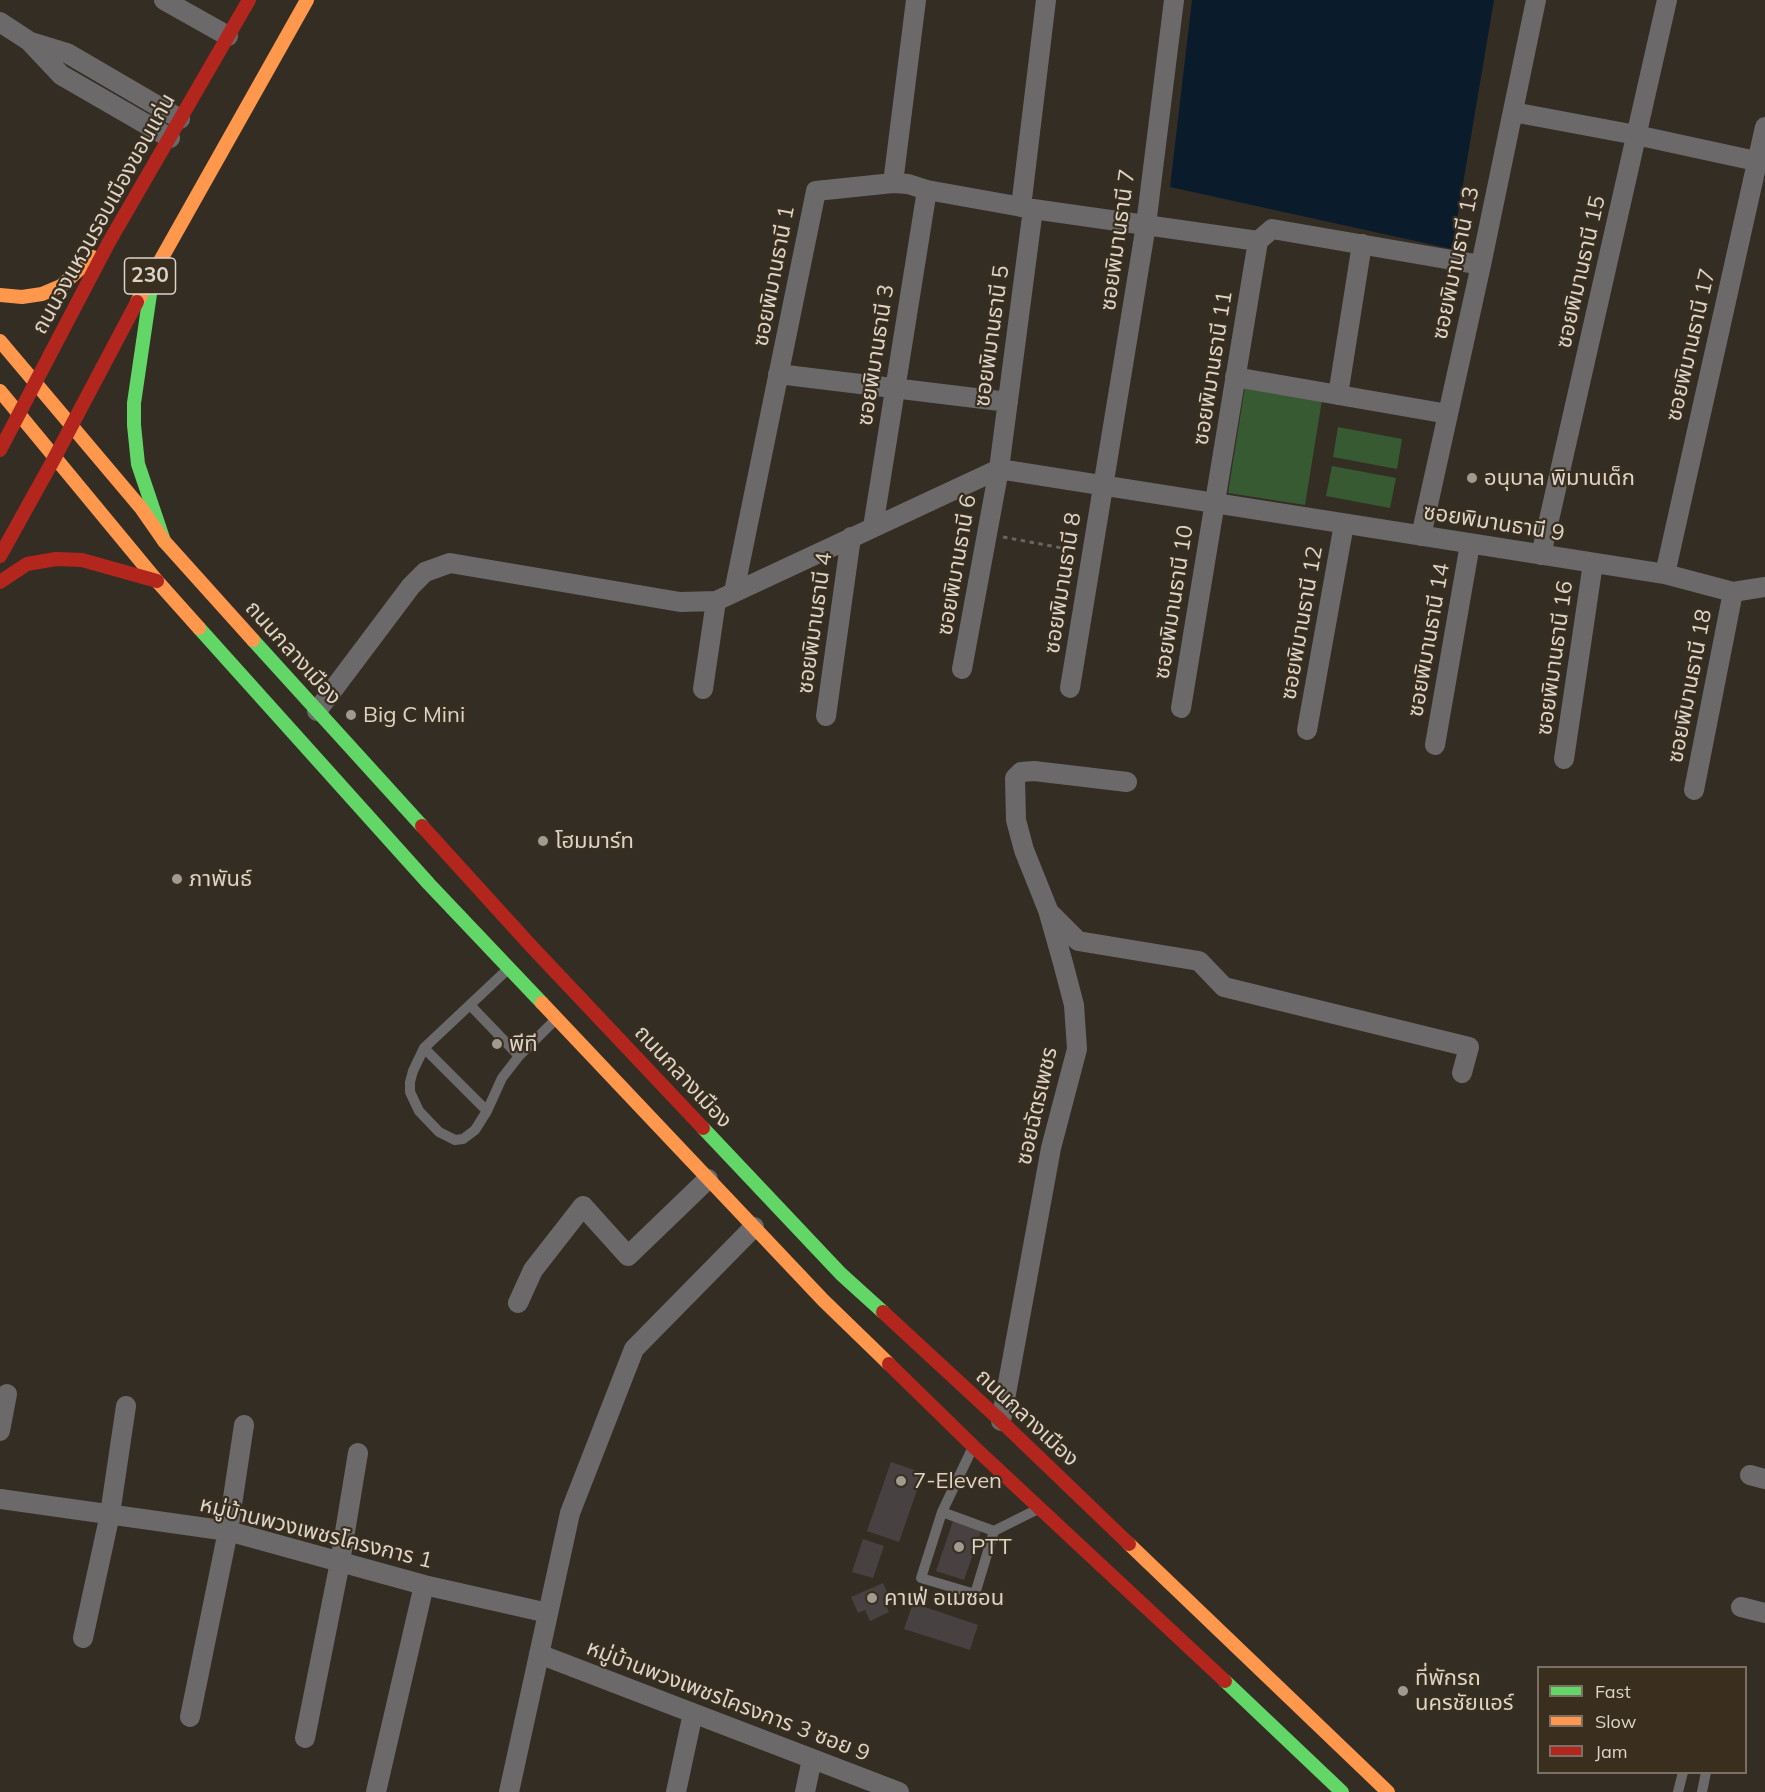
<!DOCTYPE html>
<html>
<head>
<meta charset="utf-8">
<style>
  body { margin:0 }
  #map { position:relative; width:1765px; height:1792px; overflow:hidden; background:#342d24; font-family:Mulish,sans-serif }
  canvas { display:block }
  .legend { position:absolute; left:1537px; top:1666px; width:210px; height:108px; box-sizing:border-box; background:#3a2e1e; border:2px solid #7b7063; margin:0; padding:8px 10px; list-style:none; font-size:18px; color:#dcd4cb }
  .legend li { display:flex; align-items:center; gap:12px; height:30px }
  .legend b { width:30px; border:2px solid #7b7063 }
</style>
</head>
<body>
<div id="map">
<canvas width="1765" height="1792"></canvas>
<ul class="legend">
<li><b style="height:8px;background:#63d668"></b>Fast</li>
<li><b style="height:8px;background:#ff974d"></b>Slow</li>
<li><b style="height:8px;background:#b3261e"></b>Jam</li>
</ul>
</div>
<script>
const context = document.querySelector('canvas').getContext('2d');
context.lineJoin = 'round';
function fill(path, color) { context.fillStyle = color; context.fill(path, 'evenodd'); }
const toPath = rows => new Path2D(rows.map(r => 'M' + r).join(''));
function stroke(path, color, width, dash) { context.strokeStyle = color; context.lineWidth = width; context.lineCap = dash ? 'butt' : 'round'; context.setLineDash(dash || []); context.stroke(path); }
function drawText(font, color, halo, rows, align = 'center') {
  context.font = font + ' Mulish,"Noto Sans Thai",sans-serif'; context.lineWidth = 4.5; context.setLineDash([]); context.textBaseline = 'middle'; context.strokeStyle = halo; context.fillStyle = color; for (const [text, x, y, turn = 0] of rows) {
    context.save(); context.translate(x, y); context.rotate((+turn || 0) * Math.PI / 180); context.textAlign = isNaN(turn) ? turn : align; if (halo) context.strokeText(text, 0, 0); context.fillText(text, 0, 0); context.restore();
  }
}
fill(toPath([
  [1245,387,1322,400,1305,505,1228,493],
  [1338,427,1402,439,1397,469,1333,457],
  [1332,466,1396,478,1390,508,1326,496]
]), '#385a33');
fill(toPath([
  [1192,0,1494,0,1452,249,1170,187]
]), '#0a1c2c');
fill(toPath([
  [891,1462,923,1473,899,1542,867,1531],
  [953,1521,981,1531,964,1580,936,1571],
  [863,1539,884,1546,873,1578,852,1572],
  [883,1583,889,1596,883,1599,889,1612,870,1621,865,1610,858,1613,851,1597],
  [913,1603,978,1625,970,1650,904,1629]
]), '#474241');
stroke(toPath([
  [1003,537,1073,550]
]), '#686462', 3, [4.5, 4.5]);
stroke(toPath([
  [470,1005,519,1056],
  [424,1048,487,1111,502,1078,519,1056,556,1019],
  [487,1111,475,1130,463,1139,455,1140,439,1132,419,1111,410,1092,410,1082,413,1071,424,1048,508,969],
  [972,1449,942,1512,921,1578,975,1594,994,1531],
  [942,1512,994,1531,1038,1509],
  [1678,1792,1683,1772],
  [1702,1792,1706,1772]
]), '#6c696a', 10);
stroke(toPath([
  [164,0,228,36],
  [0,22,29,41,61,75,170,138],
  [31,42,67,53,180,119],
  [1513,112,1636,135,1765,163],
  [893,183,908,184,927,190,1033,209,1258,241,1272,229,1481,265],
  [1021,207,1046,0],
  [778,374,1008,402],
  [1235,377,1448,414],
  [1338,395,1362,244],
  [873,527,927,190],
  [1421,536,1481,265,1536,0],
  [1541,555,1667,0],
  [1665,574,1765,127],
  [734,592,816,191,893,183,916,0],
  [962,669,999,469,1033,209],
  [1070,688,1146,225,1174,0],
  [703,689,716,601],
  [1181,708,1258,241],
  [317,711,411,586,425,572,450,563,680,602,716,601,999,469,1665,574,1733,592,1765,587],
  [826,716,851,537],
  [1307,730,1344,524],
  [1435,745,1470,544],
  [1564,759,1593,563],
  [1694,790,1733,592],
  [1049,912,1078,941,1199,961,1224,987,1469,1047,1462,1073],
  [518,1303,533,1270,583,1206,628,1256,708,1179],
  [1001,1421,1051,1148,1077,1049,1074,1005,1063,963,1048,910,1024,850,1016,820,1015,778,1021,772,1034,771,1127,782],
  [0,1431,7,1394],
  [1750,1475,1765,1479],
  [0,1499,228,1531,424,1585,548,1613],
  [1741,1607,1765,1613],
  [83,1638,110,1514,126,1406],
  [539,1654,899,1792],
  [190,1717,228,1531,244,1425],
  [305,1738,340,1562,358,1453],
  [376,1792,424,1585],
  [509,1792,570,1513,634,1349,754,1227],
  [676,1792,693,1713],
  [805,1792,812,1759]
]), '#6c696a', 20);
stroke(toPath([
  [150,294,134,403,134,425,138,464,164,541],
  [199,628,429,884,542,1003],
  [253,640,422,826],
  [703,1128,841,1274,883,1312],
  [1225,1681,1342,1792]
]), '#63d668', 14);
stroke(toPath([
  [0,295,22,297,42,294,61,286,93,257],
  [137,302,307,0],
  [0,341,141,508,164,541,253,640],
  [0,391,157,581,199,628],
  [542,1003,823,1300,889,1364],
  [1129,1544,1388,1792]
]), '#ff974d', 14);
stroke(toPath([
  [0,450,109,242,249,0],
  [0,556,55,457,137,302],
  [0,582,27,564,56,559,82,560,157,581],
  [422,826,532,947,703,1128],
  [883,1312,1001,1421,1129,1544],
  [889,1364,974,1447,1225,1681]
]), '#b3261e', 14);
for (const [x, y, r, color] of [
  [1472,478,6,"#a19a91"],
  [351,715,6,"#a19a91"],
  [543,841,6,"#a19a91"],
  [177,879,6,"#a19a91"],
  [497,1044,6,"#a19a91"],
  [901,1481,6,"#a19a91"],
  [959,1547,6,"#a19a91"],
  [872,1598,6,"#a19a91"],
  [1403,1691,6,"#a19a91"]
]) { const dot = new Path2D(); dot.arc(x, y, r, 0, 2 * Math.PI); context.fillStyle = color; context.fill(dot); stroke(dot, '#3a2e1e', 2); }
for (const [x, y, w] of [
  [150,276,51]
]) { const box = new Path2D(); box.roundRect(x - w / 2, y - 18, w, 36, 4.5); context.fillStyle = '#3a2e1e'; context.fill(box); stroke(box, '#dcd4cb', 1.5); }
drawText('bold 21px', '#dcd4cb', null, [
  ["230",150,276]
]);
drawText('22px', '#dcd4cb', '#3a2e1e', [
  ["ถนนวงแหวนรอบเมืองขอนแก่น",104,214,-61],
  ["ซอยพิมานธานี 7",1118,240,-82],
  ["ซอยพิมานธานี 13",1456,263,-78],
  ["ซอยพิมานธานี 15",1581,272,-77],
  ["ซอยพิมานธานี 1",774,276,-79],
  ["ซอยพิมานธานี 5",992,336,-82],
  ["ซอยพิมานธานี 17",1691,345,-77],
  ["ซอยพิมานธานี 3",876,355,-81],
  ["ซอยพิมานธานี 11",1213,368,-81],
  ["ซอยพิมานธานี 9",1494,523,9],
  ["ซอยพิมานธานี 6",957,565,-80],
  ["ซอยพิมานธานี 8",1063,583,-81],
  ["ซอยพิมานธานี 10",1174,602,-81],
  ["ซอยพิมานธานี 4",815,623,-82],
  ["ซอยพิมานธานี 12",1302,623,-80],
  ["ซอยพิมานธานี 14",1429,640,-80],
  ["ถนนกลางเมือง",293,653,48],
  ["ซอยพิมานธานี 16",1555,658,-82],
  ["ซอยพิมานธานี 18",1690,686,-79],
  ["ถนนกลางเมือง",683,1077,47],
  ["ซอยฉัตรเพชร",1037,1106,-77],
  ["ถนนกลางเมือง",1027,1418,43],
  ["หมู่บ้านพวงเพชรโครงการ 1",316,1533,14],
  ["หมู่บ้านพวงเพชรโครงการ 3 ซอย 9",728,1701,21]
]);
drawText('22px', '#dcd4cb', '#3a2e1e', [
  ["อนุบาล พิมานเด็ก",1484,478],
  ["Big C Mini",363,715],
  ["โฮมมาร์ท",555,841],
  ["ภาพันธ์",189,879],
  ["พีที",509,1044],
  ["7-Eleven",913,1481],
  ["PTT",971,1547],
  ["คาเฟ่ อเมซอน",884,1598],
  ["ที่พักรถ",1415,1678],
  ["นครชัยแอร์",1415,1703]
], 'left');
</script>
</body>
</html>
